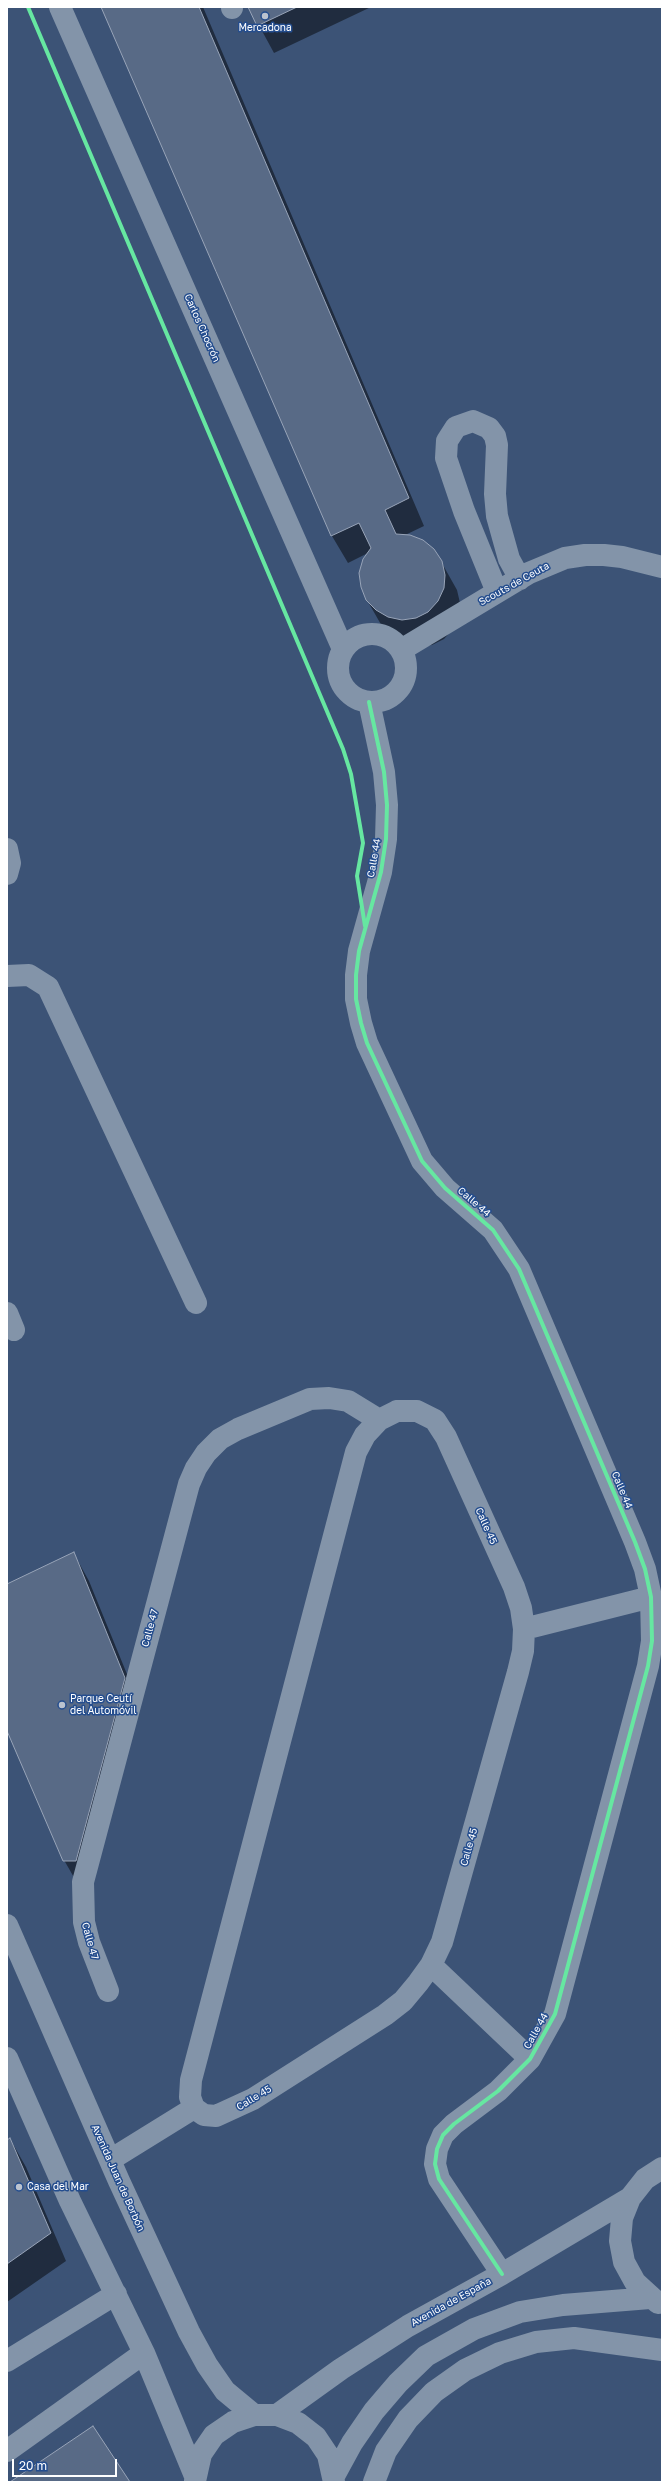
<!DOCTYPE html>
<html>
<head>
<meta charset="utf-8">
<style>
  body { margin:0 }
  #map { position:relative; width:669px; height:2489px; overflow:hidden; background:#3c5376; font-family:"Golos Text",sans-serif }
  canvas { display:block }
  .frame { position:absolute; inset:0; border:8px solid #fff; pointer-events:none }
  .scale { position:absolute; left:12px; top:2459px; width:105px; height:18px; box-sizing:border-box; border:2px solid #fff; border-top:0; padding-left:5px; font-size:12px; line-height:14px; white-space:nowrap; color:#fff; -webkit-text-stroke:3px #244d8e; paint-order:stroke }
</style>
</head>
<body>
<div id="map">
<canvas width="669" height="2489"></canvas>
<div class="frame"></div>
<div class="scale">20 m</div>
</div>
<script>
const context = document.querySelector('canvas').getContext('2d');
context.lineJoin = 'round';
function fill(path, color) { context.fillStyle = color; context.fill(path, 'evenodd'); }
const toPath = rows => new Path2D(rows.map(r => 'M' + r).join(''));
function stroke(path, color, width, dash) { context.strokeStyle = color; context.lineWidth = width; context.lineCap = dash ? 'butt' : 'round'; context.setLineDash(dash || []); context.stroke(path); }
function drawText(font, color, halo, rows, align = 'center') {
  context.font = font + ' "Golos Text",sans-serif'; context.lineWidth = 3; context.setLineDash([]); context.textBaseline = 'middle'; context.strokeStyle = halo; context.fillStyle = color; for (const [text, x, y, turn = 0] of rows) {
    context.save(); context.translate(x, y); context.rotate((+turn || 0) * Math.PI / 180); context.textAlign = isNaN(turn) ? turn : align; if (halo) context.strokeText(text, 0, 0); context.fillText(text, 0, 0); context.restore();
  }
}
fill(toPath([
  [102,7,203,7,424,526,403,536,434,549,457,590,460,603,453,629,444,639,432,645,418,647,405,645,393,638,383,628,367,600,368,553,348,563,332,536],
  [249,7,371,7,274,53],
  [74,1554,89,1581,140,1706,80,1888,64,1860,7,1729,7,1585],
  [10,2139,26,2167,66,2261,7,2302,7,2141]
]), '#0007');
const building = toPath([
  [101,7,199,7,409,498,385,510,396,534,410,535,423,540,434,549,442,561,445,575,444,588,438,601,428,612,416,618,402,620,388,617,376,610,366,600,361,587,359,573,363,559,371,548,359,523,331,536,101,7],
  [248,7,297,7,257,26,248,7],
  [74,1552,125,1678,76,1861,63,1861,7,1731,7,1584,74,1552],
  [10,2138,51,2233,7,2264,7,2140,10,2138],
  [93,2426,130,2482,10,2482,93,2426]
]);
fill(building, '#586a86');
stroke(building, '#98a4b8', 1);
stroke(toPath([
  [60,7,343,649],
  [232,7,232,8],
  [497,592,464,511,446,458,447,441,456,427,473,421,489,428,495,436,497,445,495,494,497,516,509,559,520,579],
  '338 668a34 34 0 1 1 68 0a34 34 0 1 1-68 0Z',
  [401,650,529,573,565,558,585,555,604,555,622,557,662,567],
  [369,702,384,772,387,805,386,839,381,872,359,951,356,975,356,999,361,1023,367,1043,422,1161,445,1188,493,1230,519,1269,635,1542,645,1569,651,1597,652,1641,648,1666,555,2014,530,2059,498,2091,454,2124,443,2135,437,2149,435,2164,439,2179,502,2274],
  [7,849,10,863,7,874],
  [7,976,29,975,48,987,196,1303],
  [7,1313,14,1330],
  [397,1411,417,1411,435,1420,446,1437,514,1587,521,1608,524,1629,523,1651,518,1672,442,1942,431,1965,418,1983,403,2001,385,2015,253,2099,216,2116,204,2115,194,2108,190,2097,191,2080,356,1452,365,1435,379,1420,397,1411],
  [524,1629,651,1597],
  [7,1925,119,2181,189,2332,207,2365,225,2391,254,2415],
  [431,1965,530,2059],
  [108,1991,89,1942,84,1922,83,1882,189,1484,196,1468,206,1453,220,1439,238,1429,310,1399,329,1398,348,1401,379,1420],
  [7,2058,70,2201,144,2353,195,2476],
  [110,2160,194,2108],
  [658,2303,635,2282,624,2262,620,2241,622,2218,630,2198,645,2179,662,2168],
  [7,2361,116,2294],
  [277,2415,341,2369,408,2326,502,2274,630,2198],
  [7,2451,144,2353],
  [334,2476,352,2443,374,2411,398,2383,426,2356,474,2329,520,2312,563,2305,650,2298],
  [195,2481,201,2454,214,2435,233,2422,254,2415,277,2415,298,2423,316,2437,328,2455,334,2482],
  [374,2482,386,2451,408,2419,434,2392,465,2370,500,2353,536,2342,574,2338,662,2350]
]), '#8394a9', 22);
stroke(toPath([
  [28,7,343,749,351,774,363,843,357,876,365,926],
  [369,702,384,772,387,805,386,839,381,872,359,951,356,975,356,999,361,1023,367,1043,422,1161,445,1188,493,1230,519,1269,635,1542,645,1569,651,1597,652,1641,648,1666,555,2014,530,2059,498,2091,454,2124,443,2135,437,2149,435,2164,439,2179,502,2274]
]), '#66e7a1', 4);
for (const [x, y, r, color] of [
  [265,16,4,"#bbc3cf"],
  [62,1705,4,"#bbc3cf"],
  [19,2187,4,"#bbc3cf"]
]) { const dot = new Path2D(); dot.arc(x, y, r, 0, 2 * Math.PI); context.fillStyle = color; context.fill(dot); stroke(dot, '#244d8e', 1.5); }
drawText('10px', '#fff', '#244d8e', [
  ["Mercadona",265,28,"center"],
  ["Parque Ceutí",70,1699],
  ["del Automóvil",70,1711],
  ["Casa del Mar",27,2187]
], 'left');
drawText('10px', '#fff', '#244d8e', [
  ["Carlos Chocrón",202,328,66],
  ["Scouts de Ceuta",514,584,-29],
  ["Calle 44",374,858,-80],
  ["Calle 44",474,1202,41],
  ["Calle 44",622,1490,67],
  ["Calle 45",486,1526,66],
  ["Calle 47",150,1628,-75],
  ["Calle 45",469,1847,-74],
  ["Calle 47",90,1941,74],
  ["Calle 44",536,2031,-61],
  ["Calle 45",254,2098,-31],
  ["Avenida Juan de Borbón",118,2178,66],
  ["Avenida de España",451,2302,-29]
]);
</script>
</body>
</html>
